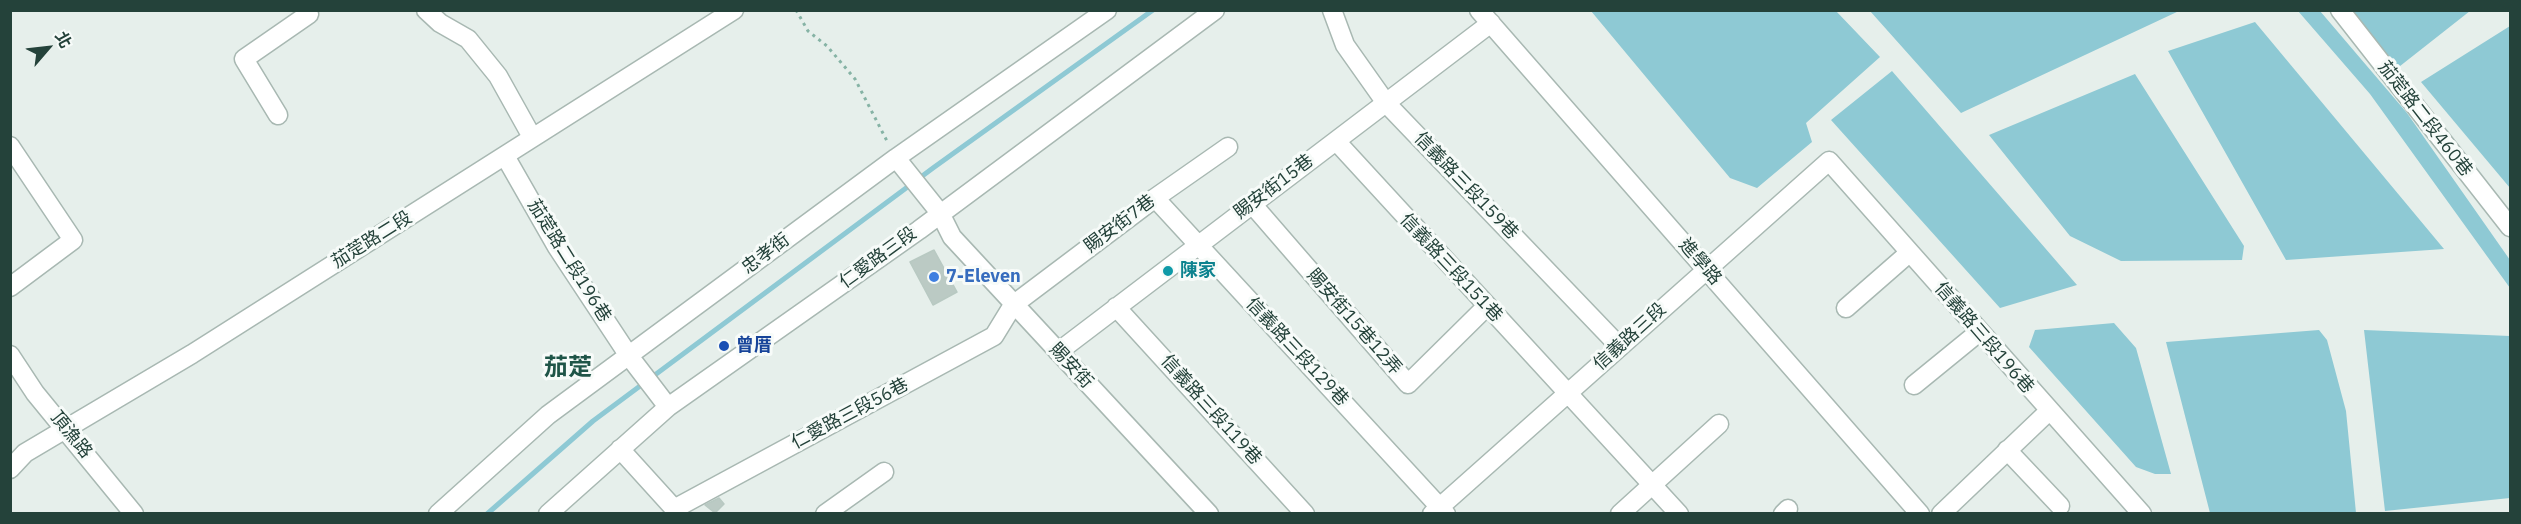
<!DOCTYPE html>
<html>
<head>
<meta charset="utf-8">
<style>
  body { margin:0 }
  #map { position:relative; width:2521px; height:524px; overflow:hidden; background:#e6efeb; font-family:"IBM Plex Sans","Noto Sans TC",sans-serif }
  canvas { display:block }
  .frame { position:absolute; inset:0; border:12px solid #24423a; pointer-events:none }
  .north { position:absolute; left:18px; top:18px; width:60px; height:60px; -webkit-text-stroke:4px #f7fbf9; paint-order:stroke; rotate:62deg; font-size:16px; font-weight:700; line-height:24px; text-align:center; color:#24423a }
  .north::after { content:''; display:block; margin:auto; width:21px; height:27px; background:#24423a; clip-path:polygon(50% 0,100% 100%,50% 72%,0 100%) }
</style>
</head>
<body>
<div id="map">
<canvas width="2521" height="524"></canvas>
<div class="frame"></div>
<div class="north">北</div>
</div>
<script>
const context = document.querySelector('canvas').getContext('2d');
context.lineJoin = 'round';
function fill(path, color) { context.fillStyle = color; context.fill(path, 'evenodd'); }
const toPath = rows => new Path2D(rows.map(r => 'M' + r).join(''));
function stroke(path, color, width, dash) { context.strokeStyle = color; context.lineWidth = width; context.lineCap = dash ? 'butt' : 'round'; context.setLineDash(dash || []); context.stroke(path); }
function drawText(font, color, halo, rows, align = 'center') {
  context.font = font + ' "IBM Plex Sans","Noto Sans TC",sans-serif'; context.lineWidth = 6; context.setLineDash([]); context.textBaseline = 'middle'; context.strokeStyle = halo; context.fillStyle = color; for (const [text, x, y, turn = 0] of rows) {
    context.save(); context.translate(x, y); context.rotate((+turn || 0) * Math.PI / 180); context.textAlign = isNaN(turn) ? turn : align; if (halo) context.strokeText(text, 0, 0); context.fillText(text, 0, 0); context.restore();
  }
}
fill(toPath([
  [1591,11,1836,11,1880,57,1806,123,1812,142,1757,188,1730,178],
  [1870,11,2179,11,1961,113],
  [2298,11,2320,11,2407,113,2510,260,2510,288,2370,94],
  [2347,11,2470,11,2395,70],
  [2255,22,2444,249,2286,260,2168,51],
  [2510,26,2510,188,2421,82],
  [1892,71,2077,285,2000,308,1831,120],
  [2135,74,2244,246,2242,260,2121,261,2070,236,1989,135],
  [2114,323,2136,348,2171,474,2155,474,2136,467,2029,347,2035,330],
  [2319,330,2327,340,2346,411,2356,513,2210,513,2166,342],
  [2364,330,2510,336,2510,498,2385,511]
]), '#8ec9d4');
stroke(toPath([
  [487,514,593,421,933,168,1153,10]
]), '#8ec9d4', 5);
const building = toPath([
  [934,250,957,292,933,305,910,262,934,250],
  [719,498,724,504,715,513,705,505,719,498]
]);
fill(building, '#bbcac4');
stroke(building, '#b8c9c2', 1.5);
const minor = toPath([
  [426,10,440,23,468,39,498,76,532,137],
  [1332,10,1345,45,1386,103,1620,347],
  [1479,10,1920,514],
  [2340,10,2510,227],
  [278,115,244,59,309,14],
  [1336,141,1679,514],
  [10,146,73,240,10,287],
  [505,156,557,247,629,356,668,407],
  [896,158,940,213,952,237,1209,514],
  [1155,198,1446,514],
  [1252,204,1408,384,1486,307],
  [1116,307,1305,514],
  [1846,308,1909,253],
  [1058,352,1491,23],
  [10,355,35,393,134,514],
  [1914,385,1979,332],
  [620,449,679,514],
  [2007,450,2060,506],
  [10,469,25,453,192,354,734,10],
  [674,509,994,336,1013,305,1155,198,1228,147],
  [438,514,548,415,896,158,1107,10],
  [548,514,668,407,919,230,1215,10],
  [825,514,884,472],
  [1432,514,1829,161,2142,514],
  [1620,514,1719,424],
  [1783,514,1788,509],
  [1941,514,2049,411]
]);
stroke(minor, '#a8b8b2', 21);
stroke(toPath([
  [796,10,808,31,827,46,855,79,888,143]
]), '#86b3a5', 3, [3, 4.5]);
stroke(minor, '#fff', 18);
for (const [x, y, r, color] of [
  [1168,271,6,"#0f9aa8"],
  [934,277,6,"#3f7fe0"],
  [724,346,6,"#1a4fb4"]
]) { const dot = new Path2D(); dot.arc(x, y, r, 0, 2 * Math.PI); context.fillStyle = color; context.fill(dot); stroke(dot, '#f7fbf9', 2); }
drawText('18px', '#24423a', '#f7fbf9', [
  ["茄萣路二段460巷",2425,119,52],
  ["信義路三段159巷",1466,186,46],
  ["賜安街15巷",1274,187,-37],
  ["賜安街7巷",1120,224,-37],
  ["茄萣路二段",372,240,-32],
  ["忠孝街",766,254,-37],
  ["仁愛路三段",878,258,-36],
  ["茄萣路二段196巷",569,261,58],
  ["進學路",1700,262,49],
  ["信義路三段151巷",1451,268,47],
  ["賜安街15巷12弄",1354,322,49],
  ["信義路三段",1630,337,-42],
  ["信義路三段196巷",1984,338,49],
  ["信義路三段129巷",1297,352,47],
  ["賜安街",1071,366,47],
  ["信義路三段119巷",1211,410,48],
  ["仁愛路三段56巷",850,414,-28],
  ["頂漁路",71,435,51]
]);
drawText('bold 18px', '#0d838f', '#f7fbf9', [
  ["陳家",1180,271]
], 'left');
drawText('bold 18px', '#366cbe', '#f7fbf9', [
  ["7-Eleven",946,277]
], 'left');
drawText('bold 18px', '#164399', '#f7fbf9', [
  ["曾厝",736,346]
], 'left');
drawText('bold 24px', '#1f5548', '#f7fbf9', [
  ["茄萣",568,368]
]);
</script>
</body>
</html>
